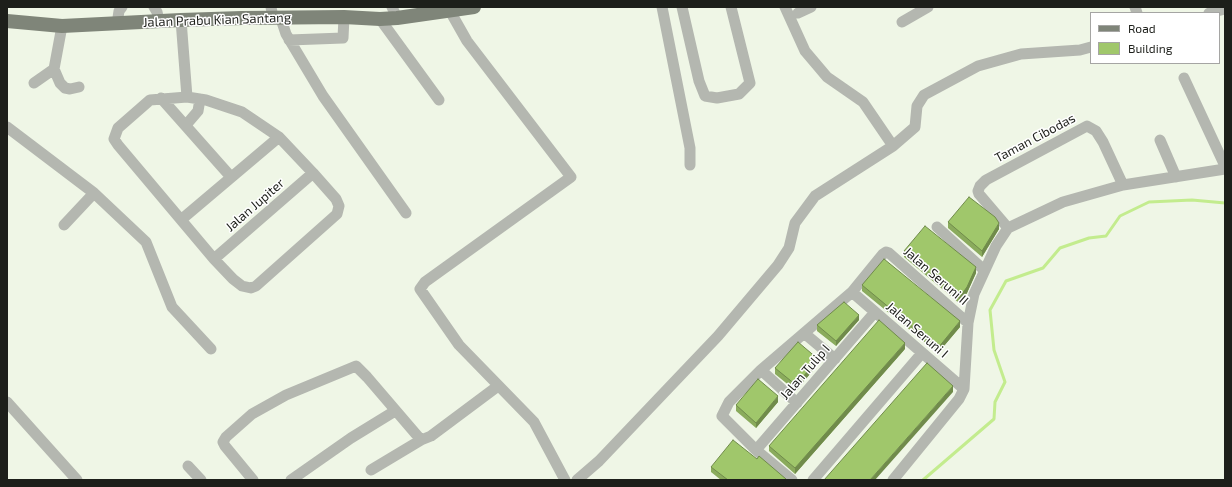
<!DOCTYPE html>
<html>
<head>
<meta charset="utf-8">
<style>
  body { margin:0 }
  #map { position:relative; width:1232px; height:487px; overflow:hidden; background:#eff6e6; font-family:"Exo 2",sans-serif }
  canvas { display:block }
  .frame { position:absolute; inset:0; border:8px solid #1d1f1a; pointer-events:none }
  .legend { position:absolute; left:1090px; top:12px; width:130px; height:52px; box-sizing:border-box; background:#fff; border:1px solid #a5a5a3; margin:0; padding:5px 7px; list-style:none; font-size:12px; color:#1d1f1a }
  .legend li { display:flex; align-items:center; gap:8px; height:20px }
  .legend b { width:20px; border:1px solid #a5a5a3 }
</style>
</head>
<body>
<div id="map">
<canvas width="1232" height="487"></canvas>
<div class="frame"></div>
<ul class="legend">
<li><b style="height:5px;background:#7f8579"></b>Road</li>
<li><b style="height:11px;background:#a0c76b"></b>Building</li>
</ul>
</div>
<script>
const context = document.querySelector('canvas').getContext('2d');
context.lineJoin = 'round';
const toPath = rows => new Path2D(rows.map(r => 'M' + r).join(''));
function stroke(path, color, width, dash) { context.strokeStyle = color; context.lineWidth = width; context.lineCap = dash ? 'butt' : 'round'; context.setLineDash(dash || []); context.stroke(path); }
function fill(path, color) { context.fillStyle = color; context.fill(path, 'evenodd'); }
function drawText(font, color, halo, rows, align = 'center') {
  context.font = font + ' "Exo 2",sans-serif'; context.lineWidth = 3; context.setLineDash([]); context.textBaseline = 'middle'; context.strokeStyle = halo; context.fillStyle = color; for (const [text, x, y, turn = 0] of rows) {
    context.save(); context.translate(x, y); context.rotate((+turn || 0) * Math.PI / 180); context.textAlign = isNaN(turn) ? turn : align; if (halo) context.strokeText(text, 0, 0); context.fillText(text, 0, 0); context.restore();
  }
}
stroke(toPath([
  [923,480,994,419,995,402,1005,382,994,350,990,310,1006,281,1043,268,1060,248,1089,238,1106,236,1120,216,1149,202,1192,200,1225,203]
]), '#c3ec8e', 3);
stroke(toPath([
  [154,7,157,12,159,21],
  [271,7,273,18],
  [392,7,397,18],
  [662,7,690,148,690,165],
  [682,7,699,81,705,96,717,98,739,94,750,83,731,7],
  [785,7,805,51,827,77,863,102,893,146],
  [1135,7,1137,13],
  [450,11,467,41,571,177,425,282,420,289,459,345,534,422,565,480],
  [798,13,811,7],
  [1209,13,1225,9],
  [281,19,286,34,323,96,406,213],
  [380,19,439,100],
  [181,20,187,97],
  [902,22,928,7],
  [117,24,119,11,122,7],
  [289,40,343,38,344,17],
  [54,69,60,83,65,88,70,89,79,87],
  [1184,78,1225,166],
  [34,83,54,69,62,26],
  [187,97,206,100,242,112,279,137,313,173,336,199,339,206,337,214,256,286,251,288,242,286,233,279,214,259,118,145,114,139,118,128,150,100,187,97],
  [161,98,231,177],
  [186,125,198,111,200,99],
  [7,127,94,193,146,242,172,307,211,349],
  [1160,140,1176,177],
  [182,219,279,137],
  [64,225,94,193],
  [937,227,984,270],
  [1008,228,979,194,978,191,980,186,986,180,1087,126,1096,131,1103,142,1123,185],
  [214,259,313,173],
  [852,292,964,389],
  [804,333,835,359],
  [761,370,797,403],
  [7,402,77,480],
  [756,450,875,312],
  [188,466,201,480],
  [371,470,421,440,431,436,498,386],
  [253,480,225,446,223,442,226,437,252,414,286,395,356,366,367,377,421,440],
  [291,480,351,438,395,411],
  [577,480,599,461,718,336,778,265,789,248,795,223,815,196,893,146,915,127,917,106,924,95,978,66,1021,54,1080,50,1091,47],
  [792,480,756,450,722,416,729,402,761,370,852,292,883,254,886,252,889,253,968,323],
  [813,480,922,353],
  [893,480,959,399,964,389,968,323,974,294,996,246,1008,228,1063,202,1123,185,1225,169]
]), '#b4b7b0', 11);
stroke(toPath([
  [7,21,62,26,181,20,242,18,344,17,380,19,397,18,474,7]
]), '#7f8579', 14);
fill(toPath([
  [948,222,999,229,982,257,948,228],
  [904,251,976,273,967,293,959,303,904,257],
  [862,285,960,327,938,353,862,291],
  [859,320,836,346,817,331,817,325],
  [905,349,795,474,769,451,769,446],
  [818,364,796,391,775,374,775,368],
  [778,402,756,428,736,411,736,405],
  [757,459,786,480,721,480,711,472,711,467]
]), '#8aab5c');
fill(toPath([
  [999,223,999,229,982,257,982,251],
  [976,267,976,273,967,293,959,303,959,298],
  [859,315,859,320,836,346,836,341],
  [960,321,960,327,938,353,938,348],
  [905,343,905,349,795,474,795,468],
  [818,359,818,364,796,391,796,385],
  [953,386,953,392,875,480,870,480],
  [778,396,778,402,756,428,756,423]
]), '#708b4b');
const building = toPath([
  [969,197,995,217,999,223,982,251,948,222,969,197],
  [925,226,976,267,967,287,959,298,904,251,925,226],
  [884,259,960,321,938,348,862,285,884,259],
  [844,302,859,315,836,341,817,325,844,302],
  [879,320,905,343,795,468,769,446,879,320],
  [798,342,818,359,796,385,775,368,798,342],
  [927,363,953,386,870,480,824,480,927,363],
  [758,379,778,396,756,423,736,405,758,379],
  [733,440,757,459,759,456,786,479,785,480,728,480,711,467,733,440]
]);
fill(building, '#a0c76b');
stroke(building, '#708b4b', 1);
drawText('13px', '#1d1f1a', '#fff', [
  ["Jalan Prabu Kian Santang",217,20,-2],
  ["Taman Cibodas",1035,138,-28],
  ["Jalan Jupiter",255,205,-41],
  ["Jalan Seruni II",936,276,41],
  ["Jalan Seruni I",917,330,41],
  ["Jalan Tulip I",805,372,-49]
]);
</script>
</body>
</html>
